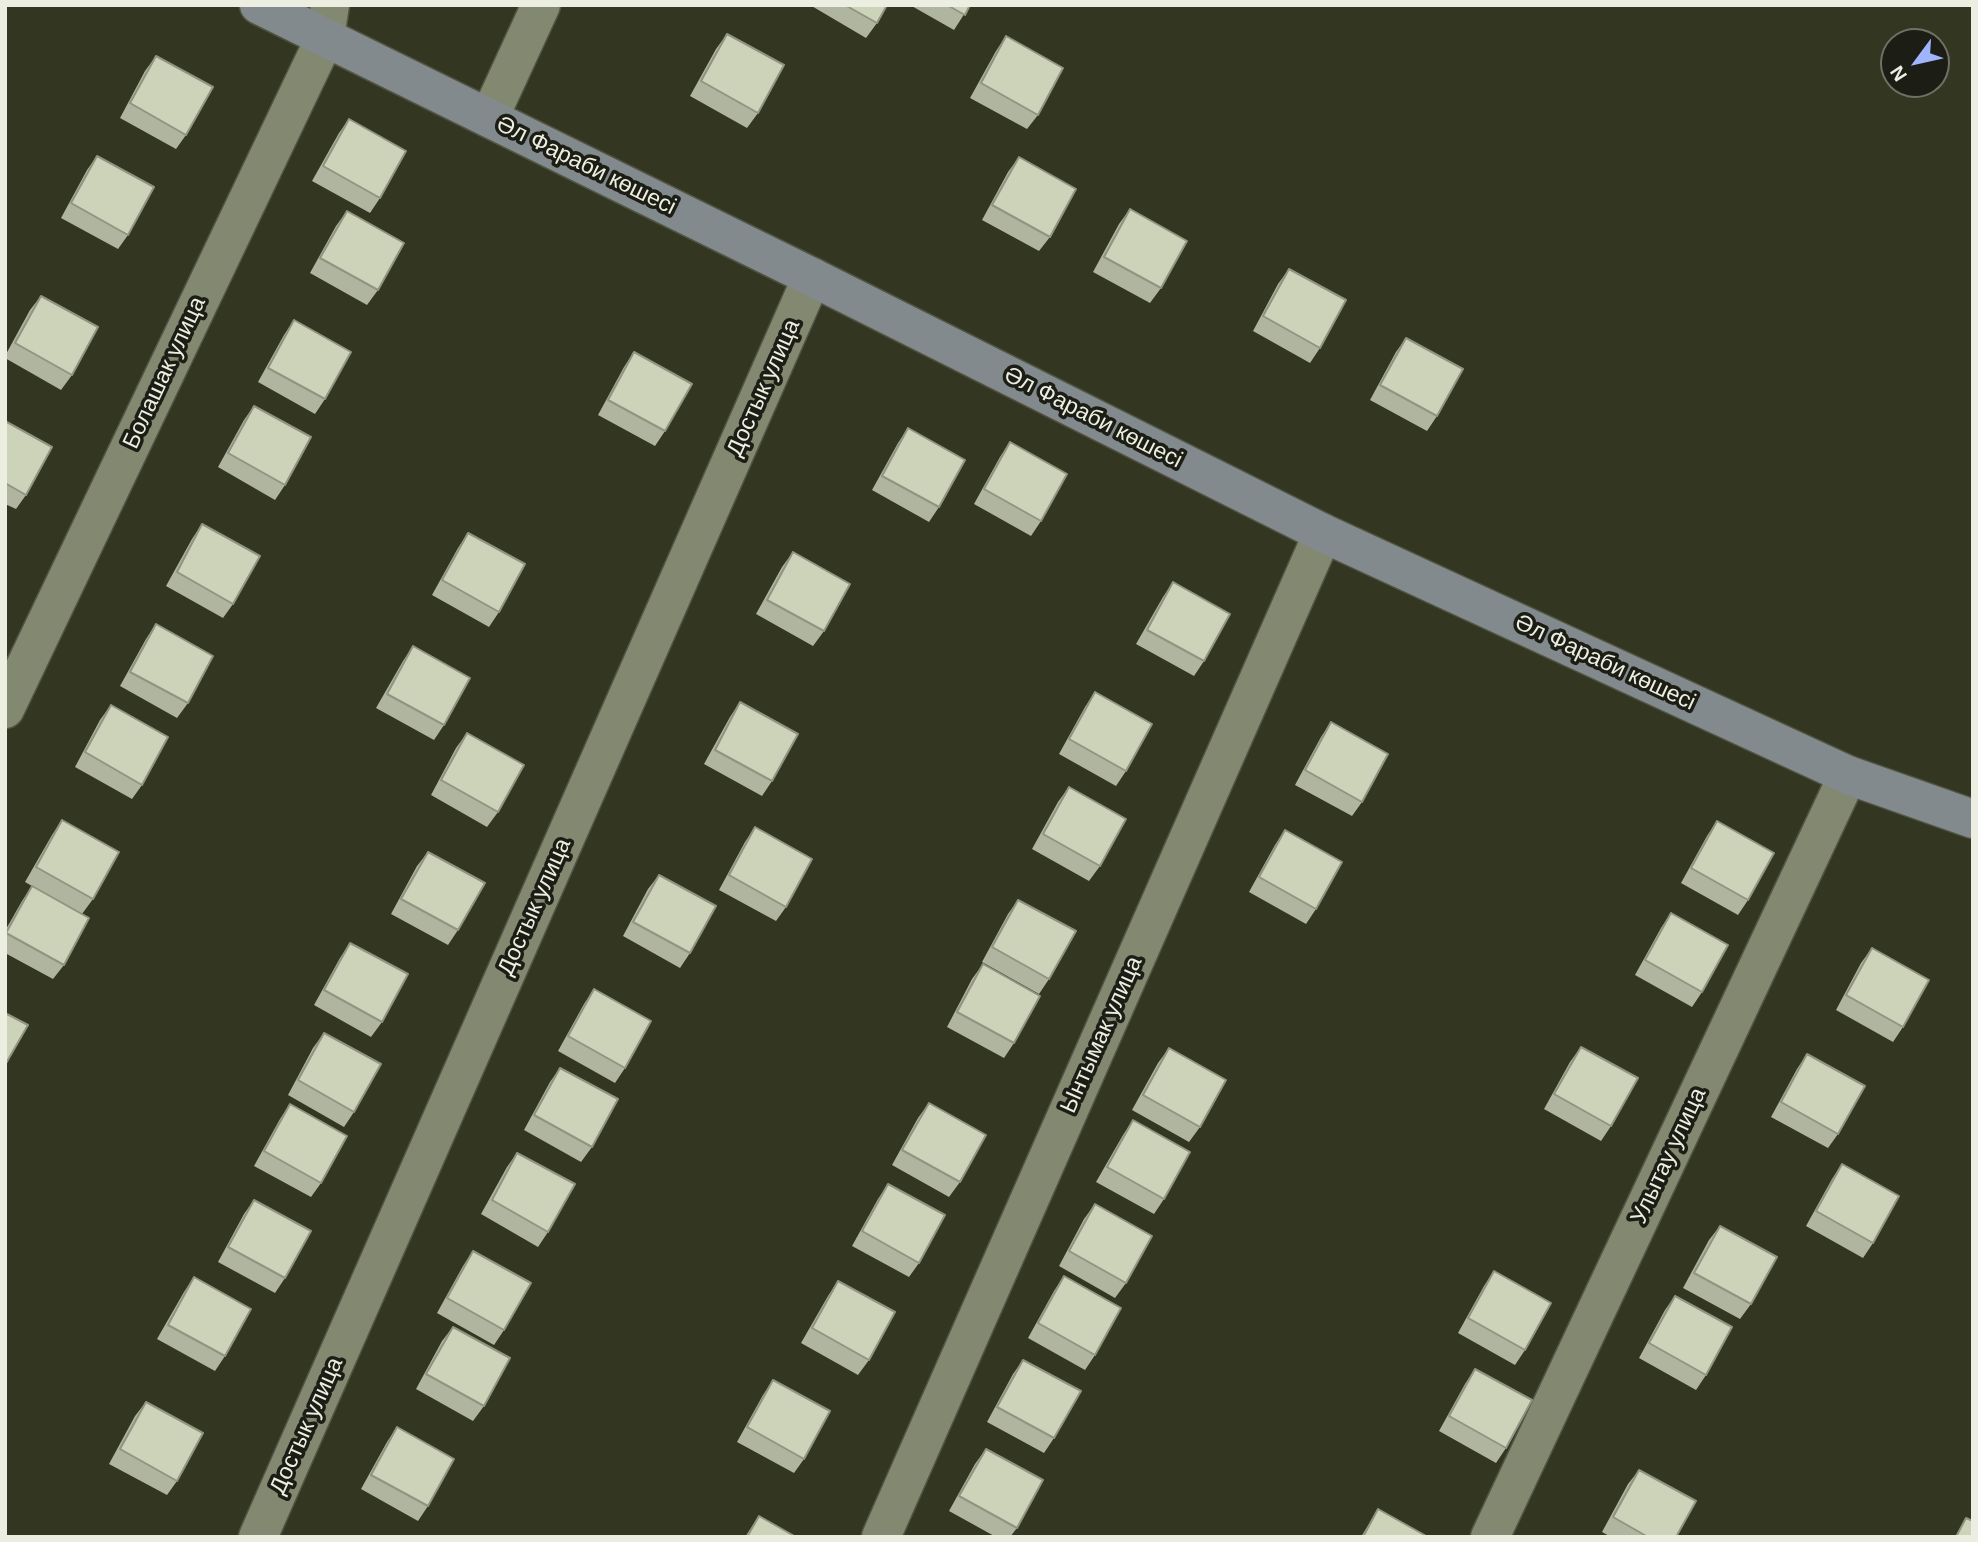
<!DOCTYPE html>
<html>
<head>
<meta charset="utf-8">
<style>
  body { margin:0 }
  #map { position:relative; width:1978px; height:1542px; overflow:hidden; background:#333722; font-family:Arial,sans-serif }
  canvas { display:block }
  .frame { position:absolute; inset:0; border:7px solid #eceee1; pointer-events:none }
  .north { position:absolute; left:1880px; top:28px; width:70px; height:70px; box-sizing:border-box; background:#1c1d14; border:2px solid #6f7166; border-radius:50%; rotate:237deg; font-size:19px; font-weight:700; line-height:28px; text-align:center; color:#eceee1 }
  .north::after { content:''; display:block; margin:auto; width:24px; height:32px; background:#a0b3fd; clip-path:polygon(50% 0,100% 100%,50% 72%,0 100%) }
</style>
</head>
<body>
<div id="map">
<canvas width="1978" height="1542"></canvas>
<div class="frame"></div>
<div class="north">N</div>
</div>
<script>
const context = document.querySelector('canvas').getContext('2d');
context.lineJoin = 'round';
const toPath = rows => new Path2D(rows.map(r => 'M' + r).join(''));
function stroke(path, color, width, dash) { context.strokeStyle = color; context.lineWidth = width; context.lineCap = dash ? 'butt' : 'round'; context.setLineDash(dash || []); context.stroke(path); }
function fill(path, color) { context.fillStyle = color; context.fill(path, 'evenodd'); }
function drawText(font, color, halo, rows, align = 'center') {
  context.font = font + ' Arial,sans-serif'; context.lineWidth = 7; context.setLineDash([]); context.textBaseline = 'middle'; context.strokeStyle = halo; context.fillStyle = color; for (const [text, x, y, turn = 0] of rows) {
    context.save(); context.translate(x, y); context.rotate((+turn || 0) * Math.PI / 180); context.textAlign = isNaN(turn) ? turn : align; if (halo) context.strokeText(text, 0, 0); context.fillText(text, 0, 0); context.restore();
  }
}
const street = toPath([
  [489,118,541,5],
  [5,709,325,38,330,5],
  [258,1537,812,277],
  [881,1537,1323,533],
  [1490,1537,1848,775]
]);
const secondary = toPath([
  [259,5,812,277,1323,533,1848,775,1973,819]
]);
stroke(street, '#515442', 41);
stroke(secondary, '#515442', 41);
stroke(street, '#838870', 38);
stroke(secondary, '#828a8d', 38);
fill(toPath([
  [810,5,887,5,877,23,866,38],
  [910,5,970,5,954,30],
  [727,34,758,113,747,128,690,96,716,49],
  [1006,36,1038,115,1027,129,970,98,996,51],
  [156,56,186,135,176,149,120,118,145,71],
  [349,119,380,198,370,213,312,181,339,133],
  [97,156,128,235,118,249,61,218,87,170],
  [1019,157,1050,237,1039,251,982,220,1008,172],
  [1130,209,1161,288,1150,303,1093,272,1119,224],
  [347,211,378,290,367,305,310,273,336,226],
  [1289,269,1320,348,1310,363,1253,331,1278,284],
  [41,296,72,375,61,390,5,358,5,356,30,310],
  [294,320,325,399,315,414,258,382,284,335],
  [1406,338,1437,416,1427,431,1370,400,1396,352],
  [634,352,665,431,655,446,598,415,624,367],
  [254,406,285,485,275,500,218,467,244,420],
  [5,421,26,495,16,509,5,504],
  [908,428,939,507,929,522,872,490,898,443],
  [1010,442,1041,521,1031,536,974,504,1000,457],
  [202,524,233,604,223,618,166,586,192,539],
  [468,533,499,612,489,627,432,595,458,548],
  [793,552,824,631,813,646,756,614,782,567],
  [1173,582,1204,661,1194,676,1136,644,1163,597],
  [156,624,188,703,177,718,120,686,146,639],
  [413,646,444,725,434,740,376,708,403,661],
  [1095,692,1126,771,1116,786,1059,754,1085,707],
  [740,702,772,781,762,796,704,764,730,717],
  [111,705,142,785,132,799,75,767,100,720],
  [1331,722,1362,802,1352,816,1295,785,1321,737],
  [467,733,498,812,487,827,431,795,456,748],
  [1069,787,1100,866,1089,881,1032,849,1058,802],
  [62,820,93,899,82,914,64,965,53,979,5,953,5,931,22,901,32,886,25,882,52,835],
  [1717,821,1748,900,1738,915,1681,883,1707,836],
  [755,827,786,907,776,921,719,890,745,842],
  [1285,830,1316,909,1306,924,1249,892,1275,845],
  [428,852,458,930,448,945,391,914,417,866],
  [659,875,690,953,680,968,623,936,648,889],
  [1018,900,1049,979,1039,994,982,962,1008,914],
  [1671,913,1702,992,1692,1007,1635,975,1661,928],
  [350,943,382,1022,371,1037,314,1005,340,958],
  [1872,948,1903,1027,1893,1042,1836,1010,1861,963],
  [983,964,1014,1043,1004,1058,947,1027,972,979],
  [594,989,625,1068,615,1083,558,1051,584,1004],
  [324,1033,354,1112,344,1127,288,1095,313,1048],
  [1581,1047,1611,1126,1601,1141,1544,1109,1570,1062],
  [1169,1048,1200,1127,1189,1142,1132,1110,1158,1063],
  [1807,1054,1838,1134,1828,1148,1771,1117,1797,1069],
  [560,1068,592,1147,581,1162,524,1130,550,1082],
  [929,1103,960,1182,949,1197,892,1165,918,1118],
  [290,1104,321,1183,311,1197,254,1166,280,1119],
  [1133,1120,1164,1199,1154,1214,1096,1182,1123,1135],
  [517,1153,548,1232,538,1247,481,1214,507,1167],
  [1842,1164,1873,1243,1863,1258,1806,1226,1832,1179],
  [888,1184,919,1263,909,1277,852,1246,878,1199],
  [254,1200,285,1278,275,1293,218,1262,244,1214],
  [1095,1204,1126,1283,1115,1298,1059,1266,1084,1219],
  [1720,1226,1751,1304,1740,1319,1683,1288,1709,1240],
  [473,1251,504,1330,494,1345,437,1313,463,1266],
  [1494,1271,1525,1350,1515,1365,1458,1333,1484,1286],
  [1064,1276,1095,1355,1085,1370,1028,1338,1054,1291],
  [194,1277,225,1356,215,1371,157,1339,184,1292],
  [838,1281,869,1360,858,1375,801,1343,828,1296],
  [1675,1296,1706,1375,1696,1390,1639,1358,1665,1310],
  [453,1327,484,1406,473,1421,416,1389,442,1341],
  [1023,1360,1054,1438,1044,1453,987,1422,1013,1374],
  [1475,1369,1506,1448,1496,1463,1439,1431,1465,1384],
  [773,1380,804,1459,794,1473,737,1442,763,1395],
  [146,1402,177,1481,167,1495,109,1464,135,1416],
  [397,1427,428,1506,418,1521,361,1489,387,1442],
  [986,1449,1017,1528,1010,1537,996,1537,949,1511,975,1464],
  [1639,1470,1676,1537,1611,1537,1602,1532,1628,1484],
  [1378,1509,1428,1537,1361,1537],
  [759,1516,796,1537,745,1537]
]), '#b0b59f');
const building = toPath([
  [845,5,887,5,877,23,845,5],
  [947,5,970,5,965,15,947,5],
  [727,34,784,65,758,113,701,81,727,34],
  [1006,36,1063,68,1038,115,981,83,1006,36],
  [156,56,213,87,186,135,130,103,156,56],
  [349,119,406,151,380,198,323,166,349,119],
  [97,156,154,187,128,235,71,203,97,156],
  [1019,157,1076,189,1050,237,992,205,1019,157],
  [1130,209,1187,241,1161,288,1104,257,1130,209],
  [347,211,404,243,378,290,320,258,347,211],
  [1289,269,1346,300,1320,348,1263,316,1289,269],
  [41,296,98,327,72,375,15,343,41,296],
  [294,320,351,352,325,399,268,368,294,320],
  [1406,338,1463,369,1437,416,1380,385,1406,338],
  [634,352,692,384,665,431,608,400,634,352],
  [254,406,311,437,285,485,228,453,254,406],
  [5,421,52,447,26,495,5,483,5,421],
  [908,428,965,460,939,507,882,476,908,428],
  [1010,442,1067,474,1041,521,984,489,1010,442],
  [202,524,260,556,233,604,177,572,202,524],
  [468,533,525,564,499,612,442,580,468,533],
  [793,552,850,584,824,631,767,600,793,552],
  [1173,582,1230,614,1204,661,1147,630,1173,582],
  [156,624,213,656,188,703,130,672,156,624],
  [413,646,470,678,444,725,387,694,413,646],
  [1095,692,1152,724,1126,771,1069,739,1095,692],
  [740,702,798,734,772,781,715,750,740,702],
  [111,705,168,737,142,785,85,752,111,705],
  [1331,722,1388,754,1362,802,1305,770,1331,722],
  [467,733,524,765,498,812,441,780,467,733],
  [1069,787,1126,819,1100,866,1043,834,1069,787],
  [62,820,119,852,93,899,36,867,62,820],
  [1717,821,1774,853,1748,900,1691,868,1717,821],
  [755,827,812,859,786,907,729,875,755,827],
  [1285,830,1342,862,1316,909,1259,877,1285,830],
  [428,852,485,883,458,930,401,899,428,852],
  [659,875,716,906,690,953,633,922,659,875],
  [32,886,89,918,64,965,6,933,32,886],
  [1018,900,1076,931,1049,979,992,947,1018,900],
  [1671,913,1728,945,1702,992,1645,960,1671,913],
  [350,943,408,974,382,1022,324,990,350,943],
  [1872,948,1929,980,1903,1027,1846,995,1872,948],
  [983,964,1040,996,1014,1043,957,1012,983,964],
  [594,989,651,1021,625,1068,568,1036,594,989],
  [5,1013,28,1025,5,1065,5,1013],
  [324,1033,381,1064,354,1112,298,1080,324,1033],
  [1581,1047,1638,1078,1611,1126,1554,1094,1581,1047],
  [1169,1048,1226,1080,1200,1127,1143,1095,1169,1048],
  [1807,1054,1865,1086,1838,1134,1781,1102,1807,1054],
  [560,1068,618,1099,592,1147,534,1115,560,1068],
  [929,1103,986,1135,960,1182,902,1150,929,1103],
  [290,1104,347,1136,321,1183,264,1151,290,1104],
  [1133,1120,1190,1152,1164,1199,1107,1167,1133,1120],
  [517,1153,575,1184,548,1232,492,1200,517,1153],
  [1842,1164,1899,1196,1873,1243,1816,1211,1842,1164],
  [888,1184,945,1215,919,1263,862,1231,888,1184],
  [254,1200,311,1231,285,1278,228,1247,254,1200],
  [1095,1204,1152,1236,1126,1283,1069,1251,1095,1204],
  [1720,1226,1777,1257,1751,1304,1694,1273,1720,1226],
  [473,1251,531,1283,504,1330,447,1298,473,1251],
  [1494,1271,1551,1303,1525,1350,1468,1318,1494,1271],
  [1064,1276,1121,1308,1095,1355,1038,1323,1064,1276],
  [194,1277,251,1309,225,1356,168,1325,194,1277],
  [838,1281,895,1312,869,1360,812,1328,838,1281],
  [1675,1296,1732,1327,1706,1375,1649,1343,1675,1296],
  [453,1327,510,1358,484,1406,426,1374,453,1327],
  [1023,1360,1081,1391,1054,1438,997,1407,1023,1360],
  [1475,1369,1532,1400,1506,1448,1449,1416,1475,1369],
  [773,1380,830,1411,804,1459,747,1427,773,1380],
  [146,1402,203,1433,177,1481,120,1449,146,1402],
  [397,1427,454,1459,428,1506,371,1475,397,1427],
  [986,1449,1043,1480,1017,1528,959,1496,986,1449],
  [1639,1470,1696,1501,1676,1537,1648,1537,1613,1517,1639,1470],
  [1378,1509,1428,1537,1363,1537,1378,1509],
  [759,1516,796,1537,747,1537,759,1516],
  [1966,1518,1973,1521,1973,1537,1956,1537,1966,1518]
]);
fill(building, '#cdd3b9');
stroke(building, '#909482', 2);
drawText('23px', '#eceee1', '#1c1d14', [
  ["Әл Фараби көшесі",586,166,26],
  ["Болашак улица",165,373,-65],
  ["Достык улица",764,388,-66],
  ["Әл Фараби көшесі",1093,418,27],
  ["Әл Фараби көшесі",1605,663,25],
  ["Достык улица",535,907,-66],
  ["Ынтымак улица",1102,1035,-66],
  ["Улытау улица",1669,1156,-65],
  ["Достык улица",307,1426,-66]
]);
</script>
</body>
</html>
